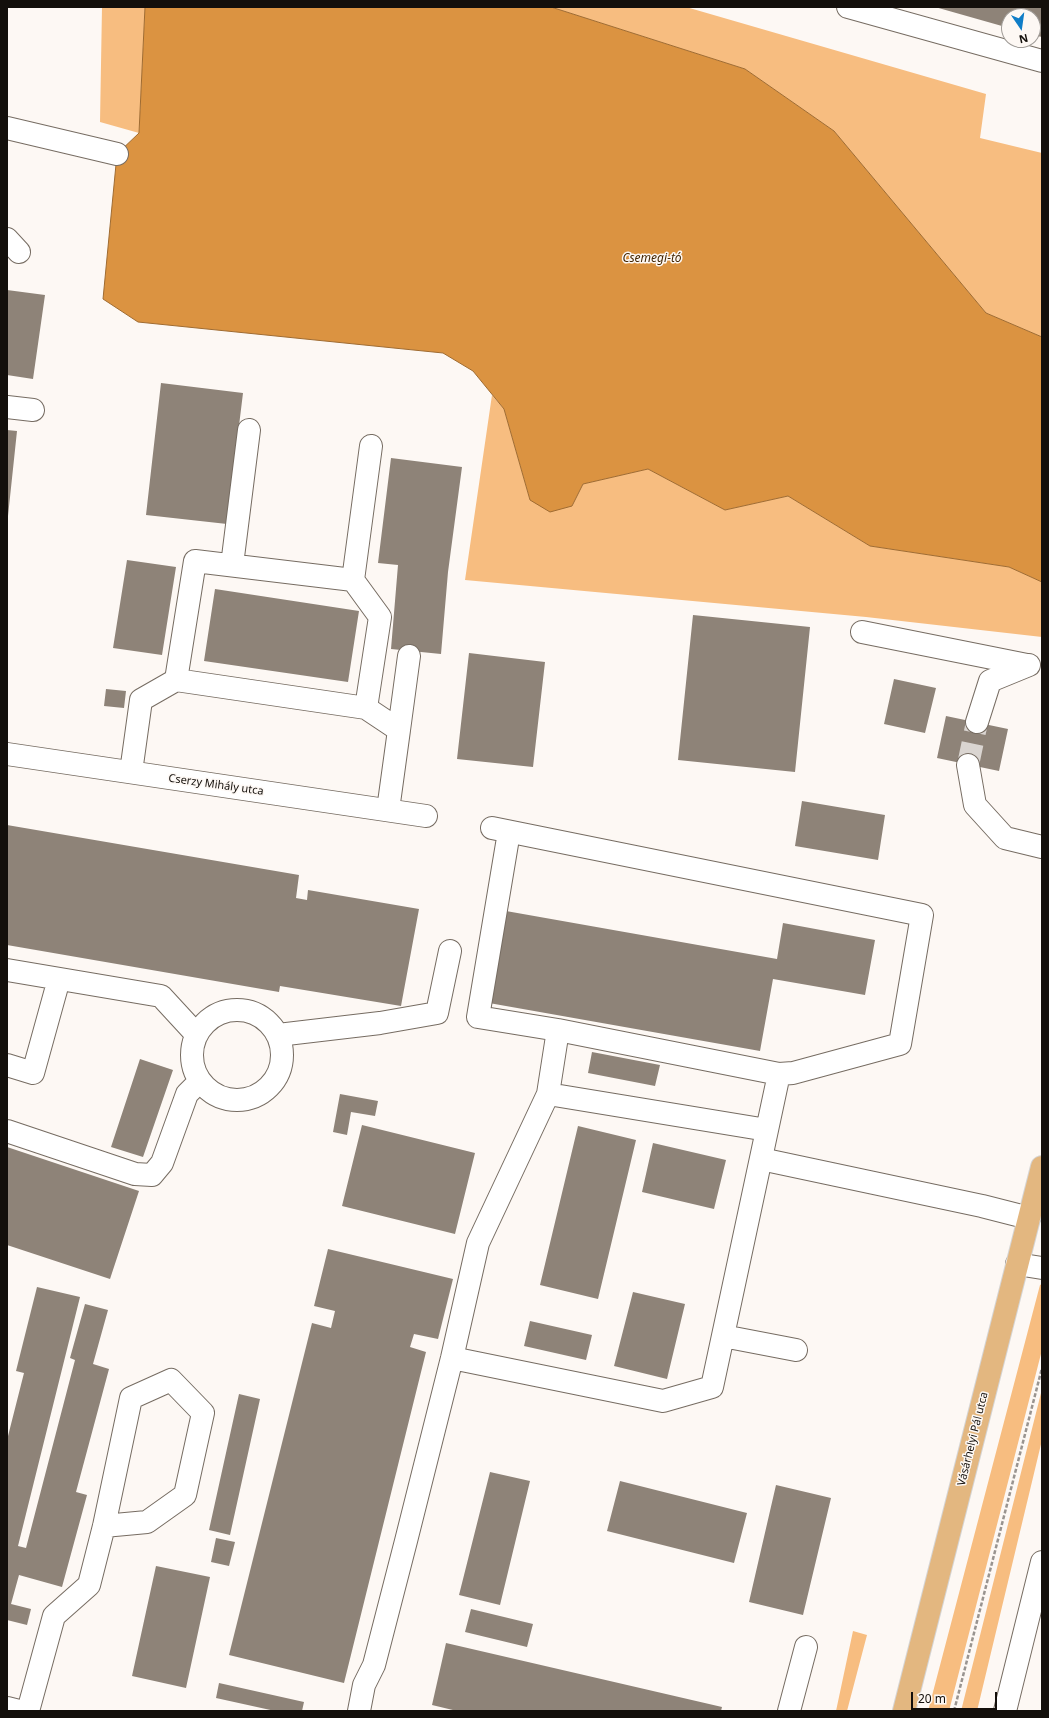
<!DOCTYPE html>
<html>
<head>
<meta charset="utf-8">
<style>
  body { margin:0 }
  #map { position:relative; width:1049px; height:1718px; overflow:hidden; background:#fdf8f4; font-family:"Noto Sans",sans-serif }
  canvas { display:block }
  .frame { position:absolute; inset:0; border:8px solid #130f0b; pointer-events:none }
  .north { position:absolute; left:1001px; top:8px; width:40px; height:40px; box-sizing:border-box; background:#fdf8f4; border:1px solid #9f9b97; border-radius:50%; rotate:167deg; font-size:11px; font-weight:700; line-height:16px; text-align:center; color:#130f0b }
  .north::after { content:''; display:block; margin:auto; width:14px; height:18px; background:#0f7dc7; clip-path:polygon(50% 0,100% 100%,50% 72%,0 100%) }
  .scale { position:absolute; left:911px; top:1692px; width:86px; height:18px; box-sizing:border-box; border:2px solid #130f0b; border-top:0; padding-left:5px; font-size:12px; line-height:14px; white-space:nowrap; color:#130f0b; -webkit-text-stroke:3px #fdf8f4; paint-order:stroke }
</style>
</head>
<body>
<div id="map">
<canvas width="1049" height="1718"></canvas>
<div class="frame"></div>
<div class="north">N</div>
<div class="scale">20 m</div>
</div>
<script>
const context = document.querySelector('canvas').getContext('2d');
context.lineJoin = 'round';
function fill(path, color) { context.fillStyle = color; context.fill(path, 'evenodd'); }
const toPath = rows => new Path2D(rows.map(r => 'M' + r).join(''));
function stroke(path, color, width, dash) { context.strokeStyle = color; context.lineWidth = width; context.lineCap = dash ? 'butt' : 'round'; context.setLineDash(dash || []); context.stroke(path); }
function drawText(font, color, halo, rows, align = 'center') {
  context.font = font + ' "Noto Sans",sans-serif'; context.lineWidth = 3; context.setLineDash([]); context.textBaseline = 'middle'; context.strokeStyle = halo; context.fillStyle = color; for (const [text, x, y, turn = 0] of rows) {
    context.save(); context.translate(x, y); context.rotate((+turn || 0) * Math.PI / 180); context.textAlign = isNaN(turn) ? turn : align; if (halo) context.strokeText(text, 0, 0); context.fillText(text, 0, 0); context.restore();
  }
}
fill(toPath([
  [102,7,145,7,139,133,100,122],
  [551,7,686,7,986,94,980,138,1042,153,1042,337,986,313,834,131,745,69],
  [492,395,504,409,530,500,572,506,583,484,648,469,725,510,788,496,870,546,1009,567,1042,582,1042,637,866,617,465,580],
  [1042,1284,1042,1350,949,1711,928,1711,1040,1285],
  [1042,1389,1042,1440,977,1711,961,1711],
  [853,1631,867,1635,847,1711,836,1711]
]), '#f7bd80');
const water = toPath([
  [145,7,551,7,745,69,834,131,986,313,1042,337,1042,582,1009,567,870,546,788,496,725,510,648,469,583,484,572,506,550,512,530,500,504,409,473,371,443,353,138,322,103,299,117,154,139,133,145,7]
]);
fill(water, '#db9341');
stroke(water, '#9f6b31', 1);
fill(toPath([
  [935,7,1042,7,1042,37,1033,35,1033,16,1009,16,1009,28],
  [7,290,45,295,33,379,7,375],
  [161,383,243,393,227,524,146,515],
  [7,430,17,431,8,516,7,516],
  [391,458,462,467,448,572,441,654,391,649,398,565,378,563],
  [127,560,176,567,162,655,113,648],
  [215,589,359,611,348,682,204,661],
  [693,615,810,627,795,772,678,760],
  [469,653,545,662,533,767,457,759],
  [894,679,936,688,925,733,884,724],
  [106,689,126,691,124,708,104,706],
  [946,716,1008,729,999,771,937,758],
  [802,801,885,815,878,860,795,846],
  [7,825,299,875,296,898,307,900,308,890,419,909,401,1006,280,986,279,992,7,945],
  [506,911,777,959,783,923,875,940,865,995,773,979,760,1051,489,1003],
  [592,1052,660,1065,655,1086,588,1073],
  [140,1059,173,1070,143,1157,111,1147],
  [340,1094,378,1101,375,1116,351,1112,347,1135,333,1132],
  [362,1125,475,1153,455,1234,342,1206],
  [578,1126,636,1140,598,1299,540,1285],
  [653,1143,726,1160,714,1209,642,1192],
  [7,1147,139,1191,110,1279,7,1245],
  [328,1249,453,1279,438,1339,414,1334,410,1347,426,1352,344,1683,229,1655,312,1323,331,1328,335,1311,314,1306],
  [37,1287,80,1297,18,1546,26,1548,75,1360,70,1358,85,1304,108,1310,93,1364,109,1369,76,1492,87,1495,62,1587,19,1575,11,1604,31,1609,27,1625,7,1620,7,1440,24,1373,16,1371],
  [633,1292,685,1304,667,1379,614,1366],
  [530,1321,592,1335,586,1360,524,1346],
  [239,1394,260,1399,230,1535,209,1530],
  [490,1472,530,1481,500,1605,459,1595],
  [620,1481,747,1513,734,1563,607,1531],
  [776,1485,831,1498,803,1615,749,1602],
  [216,1538,235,1542,229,1566,211,1562],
  [156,1566,210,1577,186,1688,132,1676],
  [471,1609,533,1624,527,1647,465,1632],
  [446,1643,722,1707,721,1711,457,1711,432,1705],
  [219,1683,304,1702,302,1711,275,1711,216,1698]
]), '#8e8378');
stroke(toPath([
  [968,765,977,722]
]), '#dad5d1', 22, [22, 11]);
const minor = toPath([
  [848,7,1042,61],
  [7,128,117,154],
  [7,239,19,252],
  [7,407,33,410],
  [232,565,249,430],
  [353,580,371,446],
  [862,632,1027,665],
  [176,680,366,708],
  [977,722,990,681,1029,665],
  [399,730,409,656],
  [7,754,426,816],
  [968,765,975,805,1005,838,1042,847],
  [131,772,141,700,176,680,195,561,353,580,380,617,366,708,399,730,388,810],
  [509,832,478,1017,558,1030],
  [7,970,161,996,196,1034],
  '192 1055a45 45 0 1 1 90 0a45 45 0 1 1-90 0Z',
  [278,1035,380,1023,437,1013,450,951],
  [7,1065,33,1073,59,979],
  [548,1094,767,1130],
  [7,1131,135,1174,152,1175,162,1163,187,1094,200,1081],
  [761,1159,982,1206,1029,1218],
  [1017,1264,1042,1268],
  [723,1336,796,1350],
  [452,1358,663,1401,712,1387,779,1074],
  [7,1708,19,1711],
  [28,1711,54,1616,89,1585,104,1526,131,1398,171,1380,203,1413,185,1495,147,1522,104,1526],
  [359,1711,364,1685,374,1665,406,1541,452,1358,478,1243,548,1094,558,1030,779,1074,793,1073,900,1044,922,915,492,828],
  [789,1711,806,1647],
  [1005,1711,1042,1562]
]);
const major = toPath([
  [904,1711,1042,1167]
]);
stroke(minor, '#766c62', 24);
stroke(major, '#d5d4d3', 24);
stroke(toPath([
  [954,1711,1042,1368]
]), '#999490', 2.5, [4, 2]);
stroke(minor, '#fff', 22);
stroke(major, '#e3b780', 22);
drawText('11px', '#130f0b', '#fdf8f4', [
  ["Cserzy Mihály utca",216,785,8],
  ["Vásárhelyi Pál utca",973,1439,-76]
]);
drawText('italic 12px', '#422502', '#fdf8f4', [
  ["Csemegi-tó",652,259]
]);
</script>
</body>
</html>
